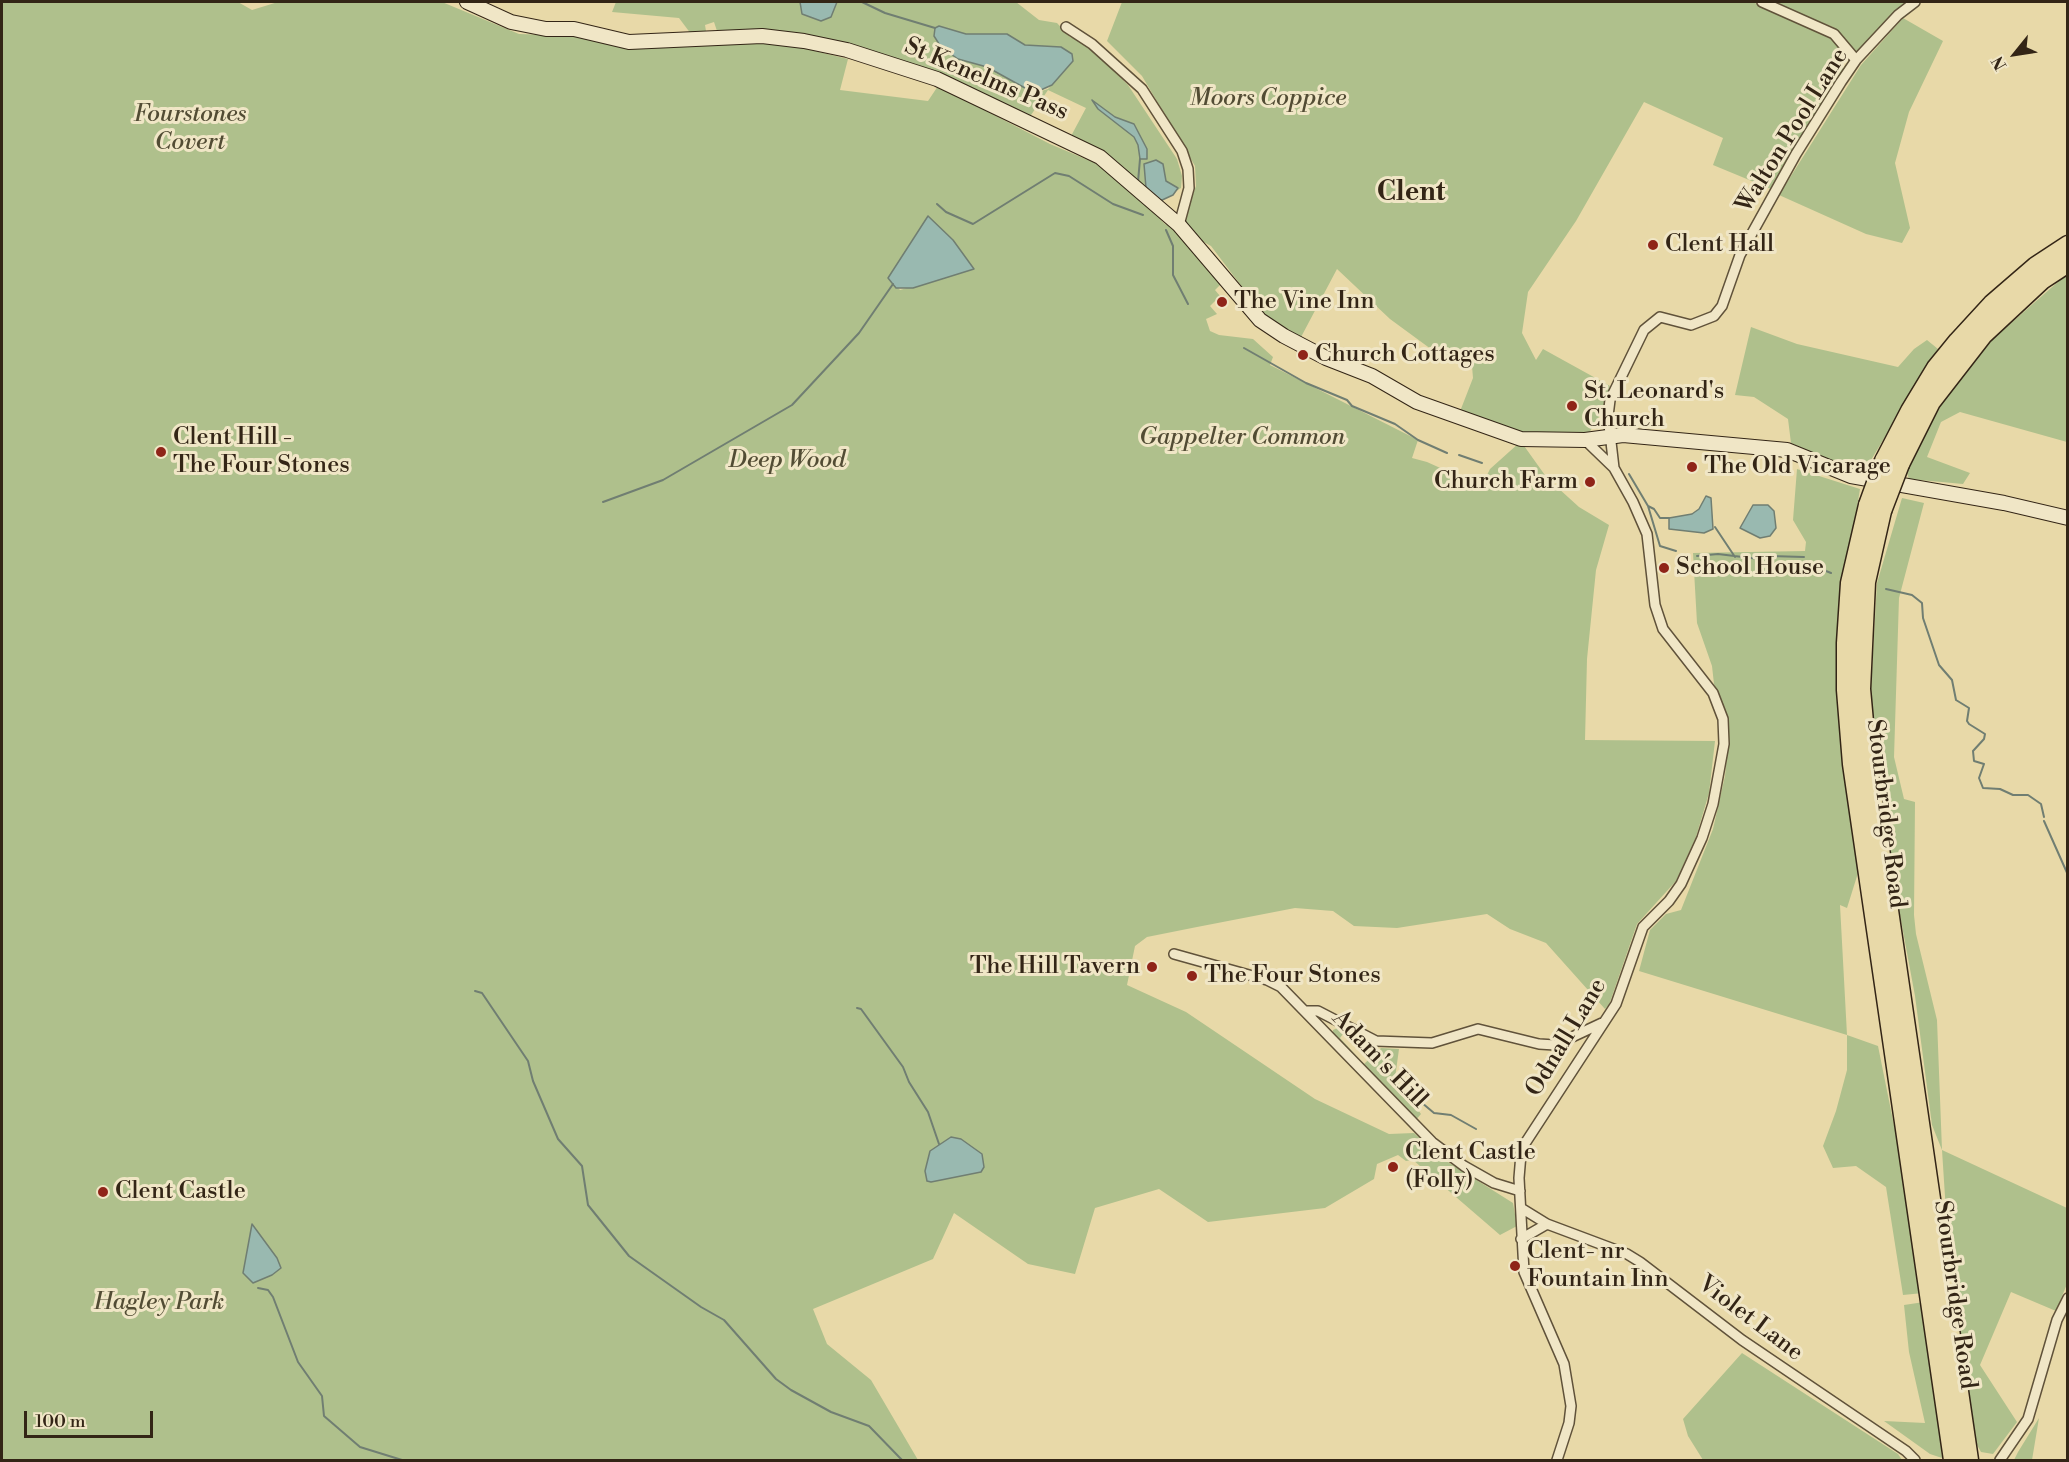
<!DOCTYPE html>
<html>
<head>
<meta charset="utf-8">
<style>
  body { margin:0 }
  #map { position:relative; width:2069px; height:1462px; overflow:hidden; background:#e8d9a8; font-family:"Libre Bodoni",serif }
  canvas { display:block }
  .frame { position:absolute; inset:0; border:3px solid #332516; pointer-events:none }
  .north { position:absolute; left:1985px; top:24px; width:60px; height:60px; -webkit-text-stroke:4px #f0e6c6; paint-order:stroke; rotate:240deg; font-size:16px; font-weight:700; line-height:24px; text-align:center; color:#332516 }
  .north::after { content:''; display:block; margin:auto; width:21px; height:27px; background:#332516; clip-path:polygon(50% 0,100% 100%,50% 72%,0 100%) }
  .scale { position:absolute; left:24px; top:1411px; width:129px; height:27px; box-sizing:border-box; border:3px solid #332516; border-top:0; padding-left:8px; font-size:18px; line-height:21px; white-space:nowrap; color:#332516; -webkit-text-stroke:4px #f0e6c6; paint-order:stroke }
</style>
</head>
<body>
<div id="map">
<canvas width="2069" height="1462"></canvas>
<div class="frame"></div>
<div class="north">N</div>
<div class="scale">100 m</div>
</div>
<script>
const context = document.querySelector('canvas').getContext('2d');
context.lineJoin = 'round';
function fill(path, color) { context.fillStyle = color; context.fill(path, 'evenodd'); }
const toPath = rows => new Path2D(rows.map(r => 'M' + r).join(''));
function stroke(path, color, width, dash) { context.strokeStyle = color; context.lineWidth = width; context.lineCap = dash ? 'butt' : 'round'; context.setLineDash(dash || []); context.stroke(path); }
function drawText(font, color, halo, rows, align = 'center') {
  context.font = font + ' "Libre Bodoni",serif'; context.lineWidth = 6; context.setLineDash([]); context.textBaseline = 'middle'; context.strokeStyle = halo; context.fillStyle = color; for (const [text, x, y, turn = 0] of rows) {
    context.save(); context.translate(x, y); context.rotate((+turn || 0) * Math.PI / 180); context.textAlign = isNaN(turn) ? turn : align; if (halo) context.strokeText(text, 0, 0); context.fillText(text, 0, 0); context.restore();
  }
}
fill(toPath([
  [2,2,238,2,252,10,278,2,442,2,519,34,749,41,790,45,848,59,840,90,928,101,938,86,1050,144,1095,163,1132,191,1165,224,1174,228,1221,284,1215,290,1220,296,1210,306,1217,314,1206,319,1210,331,1219,335,1253,339,1273,357,1270,365,1418,440,1412,458,1427,462,1478,485,1483,483,1490,469,1519,443,1522,443,1547,478,1579,507,1609,525,1596,570,1587,659,1585,740,1715,741,1709,793,1696,837,1676,881,1637,924,1609,1005,1605,1009,1546,943,1510,929,1487,914,1397,928,1354,926,1333,911,1295,908,1197,927,1147,937,1135,946,1127,985,1186,1012,1315,1099,1389,1134,1414,1133,1448,1162,1513,1203,1517,1226,1500,1235,1413,1160,1406,1161,1398,1155,1377,1164,1374,1179,1325,1208,1208,1222,1159,1189,1095,1208,1075,1274,1028,1264,954,1213,933,1259,813,1309,827,1344,871,1380,918,1460,2,1460],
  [945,232,973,269,900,290,889,278,916,234],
  [616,2,1016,2,1039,20,1057,23,1070,37,1086,43,1128,85,1177,159,1182,176,1181,188,1156,204,1114,159,1070,138,1086,108,1048,90,1029,118,802,37,717,31,714,22,705,25,706,31,691,34,679,18,612,12],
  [939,26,966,34,1007,34,1025,45,1061,47,1073,61,1048,89,1035,93,987,67,958,59,941,47],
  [1122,2,1753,2,1832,39,1842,50,1843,69,1771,189,1713,165,1723,138,1644,102,1576,221,1528,292,1522,333,1536,360,1543,349,1610,386,1602,412,1589,433,1550,436,1516,431,1459,414,1473,378,1472,366,1435,352,1390,319,1337,269,1300,339,1264,316,1211,246,1200,240,1183,221,1196,186,1195,166,1142,76,1107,41],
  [1779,2,1906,2,1856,52,1833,27,1777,5],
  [1903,18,1943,41,1909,112,1895,163,1910,228,1902,243,1866,234,1779,195,1861,65],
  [2067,274,2067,442,1960,412,1941,422,1927,457,1970,473,1963,484,1909,479,1906,470,1952,385,1994,338],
  [1751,327,1797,344,1898,367,1914,349,1927,340,1938,349,1865,470,1851,470,1791,443,1788,419,1754,397,1735,395],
  [1797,469,1860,489,1839,617,1845,764,1858,873,1847,908,1840,905,1847,1035,1878,1046,1904,1175,1923,1293,1903,1295,1886,1187,1856,1166,1833,1168,1823,1146,1836,1111,1847,1070,1847,1035,1639,971,1650,930,1666,914,1681,910,1713,829,1725,776,1729,735,1726,714,1714,684,1712,666,1697,623,1693,553,1805,551,1806,542,1793,520],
  [1902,498,1924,503,1899,598,1894,757,1904,799,1915,802,1914,915,1916,934,1937,1020,1942,1150,2067,1208,2067,1284,2056,1311,2011,1292,1980,1365,2017,1422,1993,1454,1981,1452,1977,1445,1950,1274,1942,1150,1932,1125,1915,996,1880,807,1871,689,1877,583],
  [1340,1027,1346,1030,1340,1038,1364,1064,1381,1048,1399,1049,1395,1078,1421,1114,1415,1121,1364,1065,1361,1067,1333,1036,1333,1030],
  [1924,1302,1941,1441,1942,1458,1930,1454,1884,1421,1925,1423,1909,1352,1904,1305],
  [1742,1353,1898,1454,1902,1460,1703,1460,1688,1436,1683,1419],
  [2039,1418,2032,1460,2014,1460,2018,1452]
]), '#afc08c');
const water = toPath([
  [800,2,837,2,831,17,821,21,802,14,800,2],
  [939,26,966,34,1007,34,1025,45,1061,47,1072,54,1073,61,1052,85,1034,93,987,67,958,59,941,47,934,36,935,28,939,26],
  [1092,100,1115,117,1134,124,1147,149,1147,159,1140,159,1138,145,1134,137,1098,109,1092,100],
  [1156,160,1163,164,1166,181,1178,188,1173,195,1160,201,1146,188,1144,164,1156,160],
  [928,216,953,240,974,269,913,288,896,288,888,278,928,216],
  [1706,496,1711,498,1713,529,1704,533,1669,529,1669,518,1692,514,1699,509,1706,496],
  [1753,505,1768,505,1774,511,1776,528,1770,536,1760,538,1740,528,1753,505],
  [951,1137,961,1139,982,1154,984,1167,981,1172,931,1182,927,1181,925,1171,930,1151,951,1137],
  [252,1224,277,1258,281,1268,272,1275,253,1283,243,1273,252,1224]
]);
fill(water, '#99b9b0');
stroke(water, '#707e72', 1.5);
stroke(toPath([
  [862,2,885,13,935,28],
  [1138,182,1140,159],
  [937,204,946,212,973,224,1055,173,1069,176,1113,204,1143,215],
  [1166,230,1173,246,1173,275,1188,304],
  [1244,348,1306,383,1347,400,1352,406,1395,424,1418,440,1447,453],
  [1459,455,1482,463],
  [1629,474,1648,506,1660,546,1676,551],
  [603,502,663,480,792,405,859,333,893,284],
  [1648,506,1654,509,1660,518,1669,518],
  [1715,527,1735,557],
  [1697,556,1718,554,1759,559,1770,556,1804,557],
  [1809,564,1831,573],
  [1886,589,1912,595,1922,603,1923,618,1939,665,1952,680,1956,700,1969,708,1967,721,1969,724,1985,734,1984,739,1973,751,1974,761,1984,764,1979,778,1983,788,2000,789,2013,795,2028,795,2041,804,2044,817],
  [2044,821,2068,875],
  [475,991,482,993,528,1061,533,1081,558,1139,582,1166,588,1205,629,1256,701,1307,724,1320,776,1379,791,1390,831,1412,869,1426,902,1460],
  [857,1008,861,1009,903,1067,909,1082,928,1112,939,1144],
  [1415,1097,1434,1113,1451,1115,1476,1129],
  [258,1288,268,1290,273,1297,298,1362,322,1396,324,1416,360,1447,402,1460]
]), '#707e72', 2);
const street = toPath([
  [1762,2,1834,34,1856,60],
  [1066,27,1092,44,1142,89,1182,151,1188,169,1189,188,1179,225],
  [1614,468,1608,416,1610,400,1644,330,1660,317,1691,325,1714,316,1722,306,1740,255,1796,154,1841,82,1856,60,1898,15,1915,2],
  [1174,954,1267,980,1281,987,1432,1142,1464,1166,1494,1183,1520,1191],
  [1306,1011,1318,1011,1376,1041,1432,1043,1478,1029,1539,1044,1555,1045,1602,1023],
  [1521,1208,1547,1224,1627,1254,1640,1262,1742,1340,1906,1451,1915,1460],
  [1521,1239,1547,1224],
  [1557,1460,1569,1423,1571,1406,1564,1364,1524,1272,1519,1178,1521,1154,1524,1145,1616,1004,1643,927,1669,901,1681,884,1702,838,1713,804,1724,744,1723,719,1713,693,1663,629,1655,605,1647,534,1633,502,1614,468,1585,440],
  [2000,1460,2028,1419,2057,1320,2068,1298]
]);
const secondary = toPath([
  [467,2,511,22,546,29,574,29,629,42,762,36,804,41,847,50,937,79,1100,157,1179,225,1260,320,1284,336,1326,358,1372,376,1417,402,1521,439,1585,440,1623,435,1787,450,1851,476,2004,503,2068,518]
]);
const highway = toPath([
  [1884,461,1910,411,1936,368,1958,341,1992,304,2036,266,2068,245],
  [1900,464,1931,402,1983,335,2042,280,2068,263],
  [1868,505,1850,583,1846,643,1846,690,1852,764,1953,1460],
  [1882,511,1866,582,1861,689,1868,766,1969,1460]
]);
stroke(street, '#60523a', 12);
stroke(secondary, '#332516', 16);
stroke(highway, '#332516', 21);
stroke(street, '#f0e6c6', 9);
stroke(secondary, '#f0e6c6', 14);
stroke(highway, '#e8d9a8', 18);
const highwayBridge = toPath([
  [1868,505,1884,461],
  [1882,511,1900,464]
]);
stroke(highwayBridge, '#332516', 21, []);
stroke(highwayBridge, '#e8d9a8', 18);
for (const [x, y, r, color] of [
  [1653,245,6,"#8f2418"],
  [1222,302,6,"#8f2418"],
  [1303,355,6,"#8f2418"],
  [1572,406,6,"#8f2418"],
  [161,452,6,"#8f2418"],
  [1692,467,6,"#8f2418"],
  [1590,482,6,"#8f2418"],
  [1664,568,6,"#8f2418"],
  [1152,967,6,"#8f2418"],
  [1192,976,6,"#8f2418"],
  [1393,1167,6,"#8f2418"],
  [103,1192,6,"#8f2418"],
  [1515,1266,6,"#8f2418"]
]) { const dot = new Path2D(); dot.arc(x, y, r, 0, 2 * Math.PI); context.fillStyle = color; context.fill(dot); stroke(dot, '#f0e6c6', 2); }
drawText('24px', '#332516', '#f0e6c6', [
  ["St Kenelms Pass",986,80,23],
  ["Walton Pool Lane",1793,131,-58],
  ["Stourbridge Road",1885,814,83],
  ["Odnall Lane",1567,1038,-59],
  ["Adam's Hill",1379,1060,46],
  ["Stourbridge Road",1954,1295,82],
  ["Violet Lane",1750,1319,37]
]);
drawText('italic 24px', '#524c34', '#f0e6c6', [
  ["Moors Coppice",1268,99],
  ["Fourstones",190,115],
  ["Covert",190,143],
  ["Gappelter Common",1242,438],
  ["Deep Wood",787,461],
  ["Hagley Park",159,1303]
]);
drawText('24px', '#332516', '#f0e6c6', [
  ["Clent Hall",1665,245],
  ["The Vine Inn",1234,302],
  ["Church Cottages",1315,355],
  ["St. Leonard's",1584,392],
  ["Church",1584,420],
  ["Clent Hill -",173,438],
  ["The Four Stones",173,466],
  ["The Old Vicarage",1704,467],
  ["Church Farm",1578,482,"right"],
  ["School House",1676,568],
  ["The Hill Tavern",1140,967,"right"],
  ["The Four Stones",1204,976],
  ["Clent Castle",1405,1153],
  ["(Folly)",1405,1181],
  ["Clent Castle",115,1192],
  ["Clent- nr",1527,1252],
  ["Fountain Inn",1527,1280]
], 'left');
drawText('bold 27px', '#332516', '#f0e6c6', [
  ["Clent",1411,194]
]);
</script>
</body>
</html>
